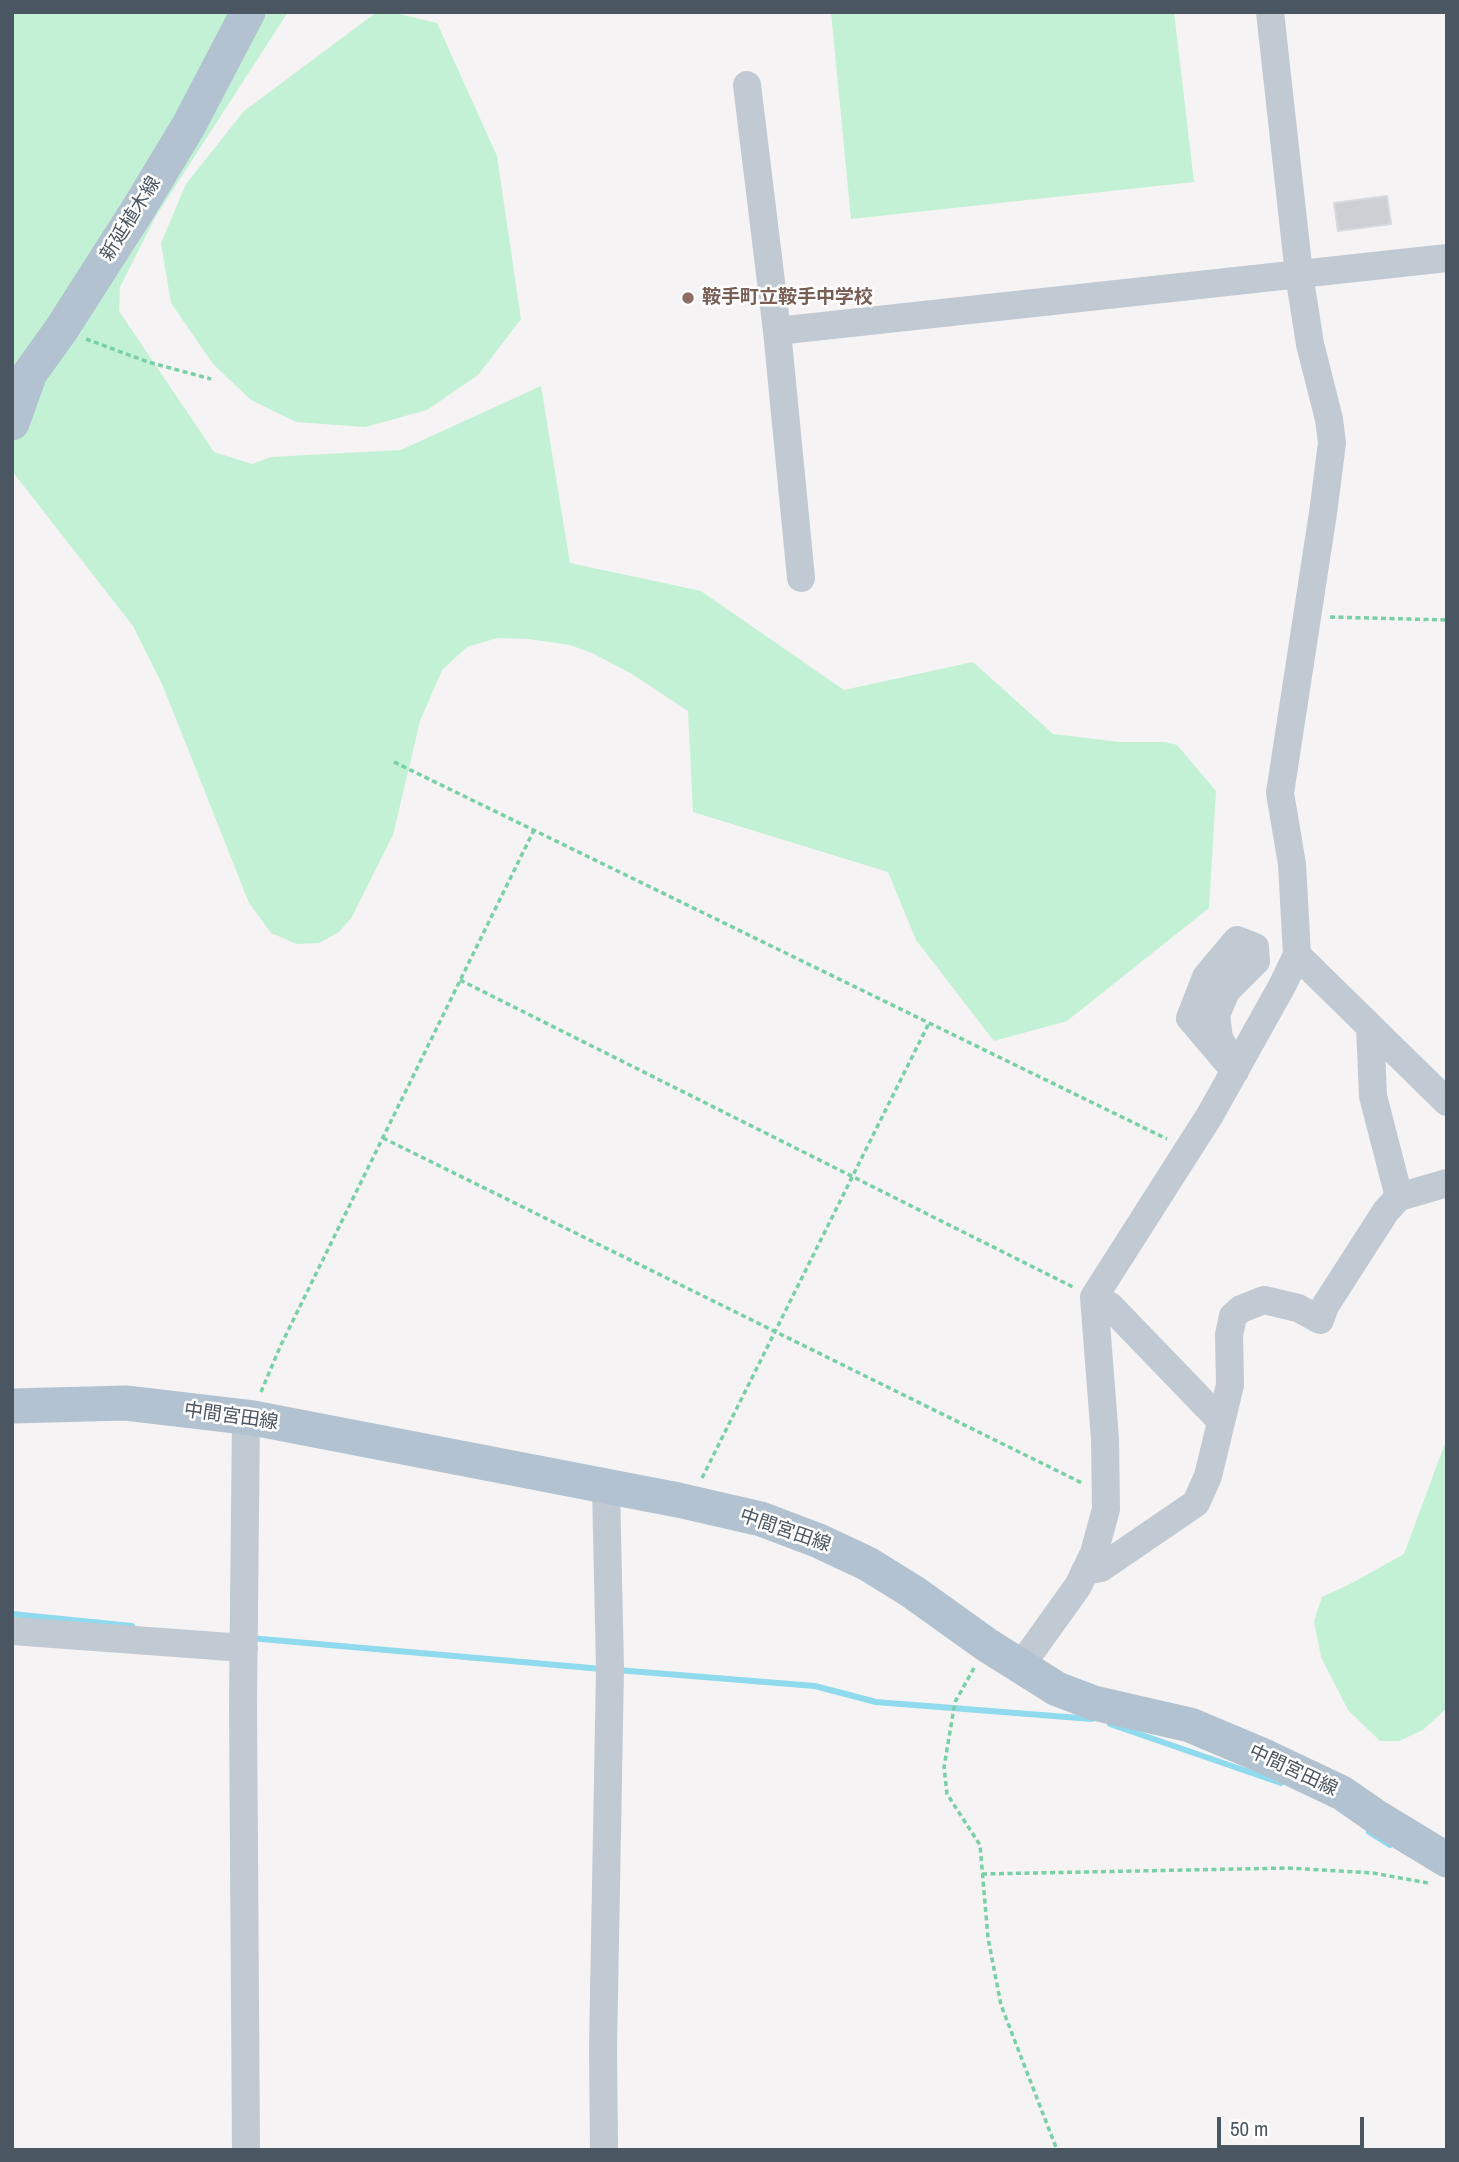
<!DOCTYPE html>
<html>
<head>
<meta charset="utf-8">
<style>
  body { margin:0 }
  #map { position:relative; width:1459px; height:2162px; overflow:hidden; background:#f5f3f3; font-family:"Archivo Narrow",sans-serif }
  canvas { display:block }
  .frame { position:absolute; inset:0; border:14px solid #4a5661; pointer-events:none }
  .scale { position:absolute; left:1217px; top:2117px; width:147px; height:32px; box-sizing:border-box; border:4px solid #4a5661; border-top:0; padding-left:9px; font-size:21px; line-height:24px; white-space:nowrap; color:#4a5661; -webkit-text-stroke:5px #fff; paint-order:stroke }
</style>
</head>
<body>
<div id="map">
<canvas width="1459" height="2162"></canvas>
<div class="frame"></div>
<div class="scale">50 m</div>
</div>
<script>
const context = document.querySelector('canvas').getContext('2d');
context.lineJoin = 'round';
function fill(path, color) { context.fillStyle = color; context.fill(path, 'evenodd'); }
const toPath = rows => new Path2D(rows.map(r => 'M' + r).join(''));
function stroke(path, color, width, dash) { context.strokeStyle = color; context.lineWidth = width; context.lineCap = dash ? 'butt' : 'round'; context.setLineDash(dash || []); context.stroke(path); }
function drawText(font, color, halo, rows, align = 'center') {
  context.font = font + ' "Archivo Narrow","Noto Sans JP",sans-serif'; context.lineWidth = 5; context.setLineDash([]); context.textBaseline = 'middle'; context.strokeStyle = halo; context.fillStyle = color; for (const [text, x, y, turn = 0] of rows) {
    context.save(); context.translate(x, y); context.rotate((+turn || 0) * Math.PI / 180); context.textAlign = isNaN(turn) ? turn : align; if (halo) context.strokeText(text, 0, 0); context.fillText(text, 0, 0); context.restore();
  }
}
fill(toPath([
  [12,12,288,12,156,216,120,287,119,311,214,452,252,464,271,457,401,450,541,386,570,563,701,591,844,690,973,662,1053,734,1120,742,1165,742,1177,745,1216,791,1209,908,1067,1021,994,1041,916,940,888,872,693,812,688,711,632,674,592,653,570,645,529,639,497,638,467,647,442,670,420,721,393,835,352,917,339,932,319,943,297,944,271,933,249,903,163,686,133,626,12,471],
  [377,12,391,12,437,23,497,156,521,319,478,375,427,410,365,427,296,422,251,400,213,364,171,303,161,243,186,184,244,111],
  [831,12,1174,12,1194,182,851,219],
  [1447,1438,1447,1708,1423,1730,1399,1741,1380,1741,1348,1710,1321,1657,1314,1621,1322,1597,1350,1584,1404,1554]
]), '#c3f1d5');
stroke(toPath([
  [12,1614,132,1626],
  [250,1638,602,1669],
  [617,1670,815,1686,876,1702,1092,1719],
  [1110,1724,1281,1783],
  [1369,1832,1390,1845]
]), '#90daee', 6);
const building = toPath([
  [1387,196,1391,224,1338,231,1334,203,1387,196]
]);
fill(building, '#cdcfd5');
stroke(building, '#d7d9de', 2);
stroke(toPath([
  [86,339,148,362,211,379],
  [1330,617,1447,620],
  [394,762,1167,1139],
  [460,980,1075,1288],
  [383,1138,1084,1484],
  [261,1392,280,1347,534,830],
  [702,1478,929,1023],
  [974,1668,955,1702,944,1767,947,1794,980,1845,988,1938,1001,2005,1057,2150],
  [982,1874,1288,1868,1373,1873,1428,1883,1429,1880]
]), '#7ad0a6', 3.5, [5, 3.5]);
stroke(toPath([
  [747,85,777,331,801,578],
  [777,331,1447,258],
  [1297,955,1447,1102],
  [1370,1027,1373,1096,1399,1197],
  [1235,1071,1190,1018,1206,977,1237,940,1255,947,1256,961,1226,991,1216,1015,1219,1038,1225,1049,1240,1061],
  [1094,1297,1110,1306,1221,1421],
  [1085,1571,1101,1568,1196,1503,1208,1476,1230,1385,1229,1335,1233,1316,1241,1309,1264,1300,1298,1308,1320,1320,1325,1306,1386,1211,1399,1197,1447,1183],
  [12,1631,244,1648],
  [1020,1667,1078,1586,1094,1553,1106,1509,1105,1439,1094,1297,1210,1115,1282,986,1297,955,1292,864,1280,793,1323,513,1332,443,1329,419,1310,344,1299,274,1270,12],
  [246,2150,243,1705,246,1417],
  [604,2150,603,2049,610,1669,606,1487]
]), '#c1cad2', 28);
stroke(toPath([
  [12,423,30,373,61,330,139,208,189,125,248,12],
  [12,1406,126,1403,253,1418,678,1500,761,1519,819,1541,868,1564,913,1592,987,1645,1057,1689,1094,1703,1190,1725,1266,1757,1342,1793,1378,1818,1447,1860]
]), '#b3c2d1', 35);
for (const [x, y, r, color] of [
  [688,298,7,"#8d6e63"]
]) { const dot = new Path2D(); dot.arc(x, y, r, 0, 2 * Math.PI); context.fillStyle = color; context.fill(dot); stroke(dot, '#fff', 2.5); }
drawText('19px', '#4a5661', '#fff', [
  ["新延植木線",131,219,-58],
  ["中間宮田線",231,1417,8],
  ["中間宮田線",785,1531,19],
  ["中間宮田線",1293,1771,25]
]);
drawText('bold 19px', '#785e54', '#fff', [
  ["鞍手町立鞍手中学校",702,298]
], 'left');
</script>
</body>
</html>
